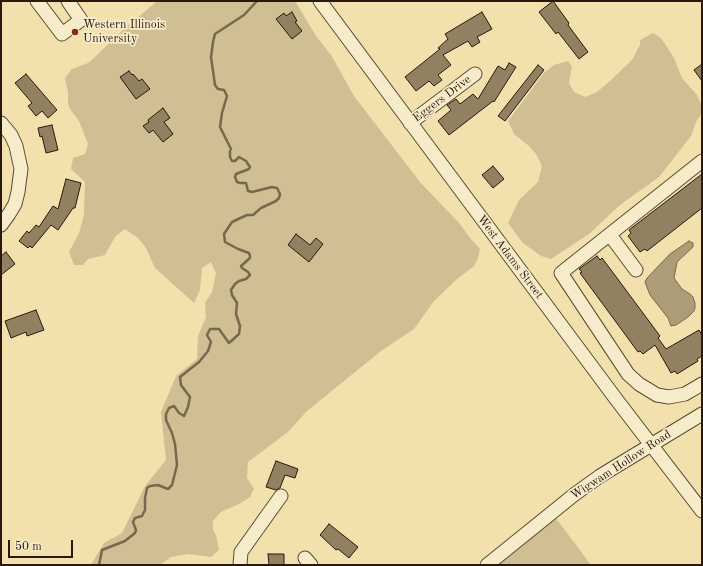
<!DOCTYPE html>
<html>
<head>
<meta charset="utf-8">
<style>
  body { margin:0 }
  #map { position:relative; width:703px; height:566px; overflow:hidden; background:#f2e1ad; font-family:"Old Standard TT",serif }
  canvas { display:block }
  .frame { position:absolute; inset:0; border:2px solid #28180e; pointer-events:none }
  .scale { position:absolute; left:8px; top:540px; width:65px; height:18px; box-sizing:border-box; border:2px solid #28180e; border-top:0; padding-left:5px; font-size:12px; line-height:14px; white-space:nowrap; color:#28180e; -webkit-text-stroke:3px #f7ecca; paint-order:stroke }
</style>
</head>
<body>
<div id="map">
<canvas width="703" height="566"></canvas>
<div class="frame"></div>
<div class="scale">50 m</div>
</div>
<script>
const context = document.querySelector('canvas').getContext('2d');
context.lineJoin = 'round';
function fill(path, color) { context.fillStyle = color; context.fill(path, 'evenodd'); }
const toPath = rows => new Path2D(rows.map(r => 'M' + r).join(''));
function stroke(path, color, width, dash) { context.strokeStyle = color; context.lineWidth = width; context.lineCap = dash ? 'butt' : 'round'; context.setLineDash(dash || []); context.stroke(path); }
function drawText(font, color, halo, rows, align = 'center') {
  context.font = font + ' "Old Standard TT",serif'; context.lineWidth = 3.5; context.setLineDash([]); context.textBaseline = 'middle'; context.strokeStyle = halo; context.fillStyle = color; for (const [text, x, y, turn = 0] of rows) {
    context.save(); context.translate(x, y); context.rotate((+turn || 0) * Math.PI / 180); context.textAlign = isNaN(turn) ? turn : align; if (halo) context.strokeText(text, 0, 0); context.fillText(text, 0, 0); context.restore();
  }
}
fill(toPath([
  [157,1,295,1,316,36,331,55,354,96,420,182,460,224,470,238,480,249,478,258,474,266,457,279,434,301,414,329,381,351,307,411,288,432,248,462,247,478,254,489,250,497,241,503,221,512,213,521,213,530,216,535,219,550,211,557,188,554,171,557,160,565,91,565,104,543,122,533,145,486,166,460,161,412,176,376,197,359,198,336,206,317,205,303,212,292,216,273,211,262,202,268,200,290,194,303,155,268,146,248,138,238,125,229,115,237,105,255,88,259,83,265,74,265,69,252,79,233,84,215,85,182,71,169,73,158,85,154,88,144,79,121,70,109,68,104,68,92,65,78,72,69,88,63,96,56,122,31],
  [653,33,661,38,667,47,674,58,682,78,697,95,702,107,702,113,696,122,691,136,659,177,620,205,589,234,551,259,541,256,523,243,508,223,519,200,538,182,542,166,536,154,529,146,514,134,508,121,544,73,554,65,568,61,572,67,569,83,574,92,585,97,597,92,611,80,632,60,640,45,640,40],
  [552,513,591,565,487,565]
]), '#d0bf92');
const water = toPath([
  [689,241,693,243,693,247,677,262,674,278,682,289,690,294,693,297,695,303,695,308,694,311,688,317,676,325,671,326,668,318,650,295,645,282,647,278,670,254,689,241]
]);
fill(water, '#ad9d77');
stroke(water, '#78684d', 1);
stroke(toPath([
  [231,149,220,127,222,113,227,96,224,90,218,89,215,85,211,57,213,42,215,34,244,15,257,1],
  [99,565,102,550,125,541,135,533,136,530,133,522,135,518,142,516,145,510,145,498,147,488,150,486,158,485,168,489,172,485,177,465,175,444,172,433,166,420,166,414,169,408,174,406,179,413,184,416,188,407,190,397,181,385,180,377,199,362,208,351,211,342,207,335,210,329,219,329,229,343,239,334,240,326,236,314,237,303,232,295,231,290,235,284,239,281,246,279,250,275,248,272,242,268,241,266,250,258,250,256,249,253,238,249,225,242,224,234,232,222,247,215,253,215,261,208,276,201,279,198,280,194,277,188,272,187,252,192,248,191,246,183,240,183,237,182,235,177,236,174,249,169,250,167,246,161,239,157,235,161,232,161,230,157,230,151]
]), '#78684d', 2.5);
const building = toPath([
  [553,1,569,23,568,25,588,52,579,59,558,32,556,34,539,12,553,1],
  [292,12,297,21,295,22,302,31,292,39,276,19,284,13,286,16,292,12],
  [482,12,492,29,477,37,480,42,472,47,468,41,443,55,451,65,438,75,442,80,434,86,429,81,416,91,405,77,440,49,438,48,448,39,445,34,482,12],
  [509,63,516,67,494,102,493,101,449,135,438,121,451,110,447,105,456,99,460,104,473,94,478,99,498,66,505,70,509,63],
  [702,64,702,81,694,70,702,64],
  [538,65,544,70,505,121,498,116,538,65],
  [129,71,132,75,133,74,139,81,142,79,150,89,136,99,120,77,129,71],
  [26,74,57,110,48,118,42,111,36,116,28,106,32,103,15,83,26,74],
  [163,108,170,118,164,122,173,134,163,142,153,130,149,133,143,126,149,122,148,120,163,108],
  [52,125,58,150,46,153,42,136,40,137,38,128,52,125],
  [493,166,504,179,493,188,482,175,493,166],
  [702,174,702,208,647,251,645,249,640,252,628,236,631,233,629,230,702,174],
  [66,179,81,183,75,208,73,208,58,230,51,225,32,248,30,246,28,248,19,241,27,231,29,233,36,225,39,227,53,206,58,209,66,179],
  [296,234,310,245,316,238,323,244,309,262,288,245,296,234],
  [6,252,15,264,1,275,1,256,6,252],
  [597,256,600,260,602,258,614,274,660,336,658,338,666,349,699,330,702,335,702,356,697,359,698,361,677,374,675,371,671,373,655,345,643,354,640,351,638,352,580,273,582,272,579,269,597,256],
  [36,310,44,330,27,336,26,332,11,338,5,321,36,310],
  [276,461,298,469,295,478,285,475,280,488,276,490,266,487,276,461],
  [329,524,358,547,349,558,338,549,336,550,320,535,329,524],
  [268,554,284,554,284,565,269,565,268,554]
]);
fill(building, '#918161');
stroke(building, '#28180e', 1);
const minor = toPath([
  [37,1,62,34,81,20,68,1],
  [320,1,616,399,702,511],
  [1,123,11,135,16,146,21,169,18,192,15,204,9,214,1,225],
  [410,123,475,74],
  [702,161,561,273,628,374,639,384,657,395,669,397,685,394,702,384],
  [610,235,636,270],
  [305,558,311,565],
  [240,565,241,552,281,496],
  [487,565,575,494,600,476,702,414]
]);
stroke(minor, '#5a4a36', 15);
stroke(minor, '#f7ecca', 13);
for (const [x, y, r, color] of [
  [75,32,4,"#8f2418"]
]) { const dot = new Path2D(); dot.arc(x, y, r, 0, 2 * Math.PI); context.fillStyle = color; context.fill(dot); stroke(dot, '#f7ecca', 1.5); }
drawText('12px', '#28180e', '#f7ecca', [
  ["Western Illinois",83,25],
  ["University",83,39]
], 'left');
drawText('12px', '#28180e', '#f7ecca', [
  ["Eggers Drive",442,99,-37],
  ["West Adams Street",510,257,53],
  ["Wigwam Hollow Road",621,465,-33]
]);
</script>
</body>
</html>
